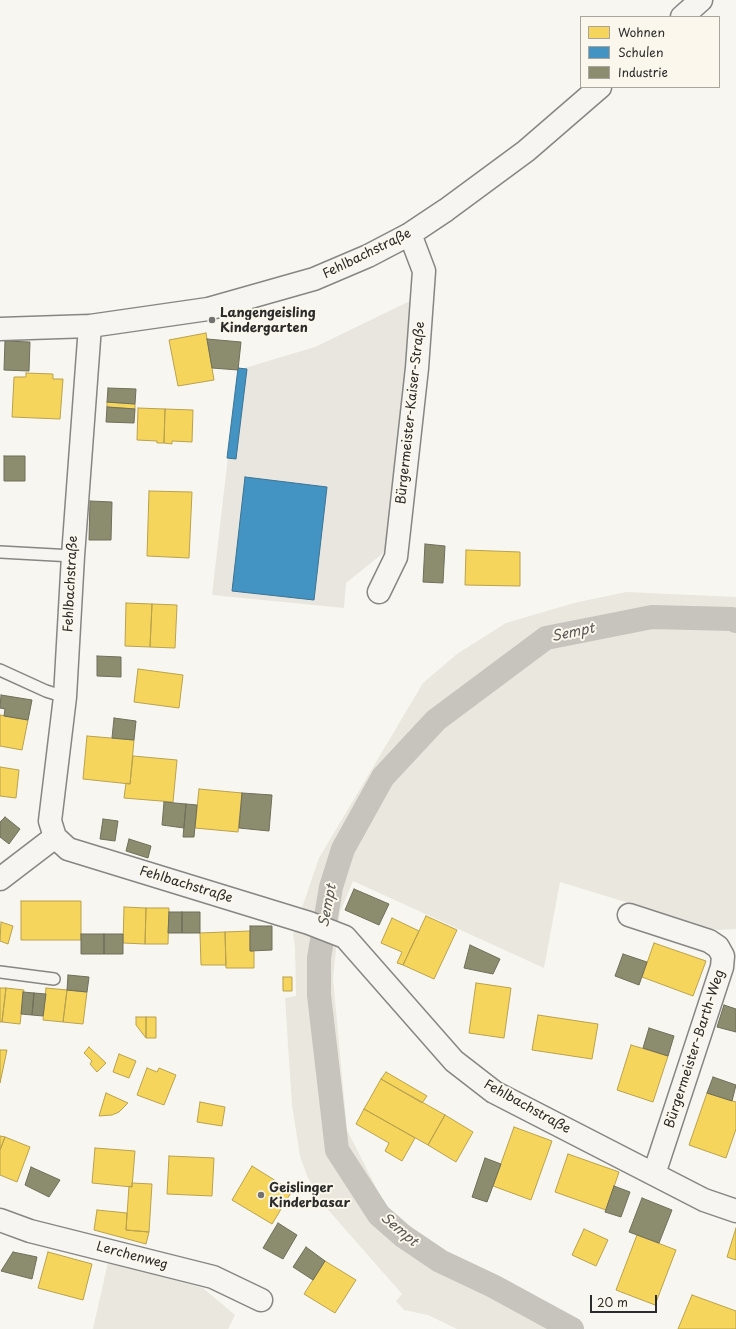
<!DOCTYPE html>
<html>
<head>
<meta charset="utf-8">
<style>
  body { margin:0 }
  #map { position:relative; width:736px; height:1329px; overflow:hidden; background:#f8f6f0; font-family:"Playpen Sans",sans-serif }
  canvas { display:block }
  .legend { position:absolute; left:580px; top:16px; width:140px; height:72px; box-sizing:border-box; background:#fbf7ec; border:1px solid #a8a59f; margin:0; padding:5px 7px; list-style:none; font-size:12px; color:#2b2b2b }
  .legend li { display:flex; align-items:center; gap:8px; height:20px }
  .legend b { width:20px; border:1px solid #a8a59f }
  .scale { position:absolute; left:590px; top:1295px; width:67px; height:18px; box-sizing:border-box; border:2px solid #2b2b2b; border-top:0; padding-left:5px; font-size:12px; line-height:14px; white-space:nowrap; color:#2b2b2b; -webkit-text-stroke:3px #fbf7ec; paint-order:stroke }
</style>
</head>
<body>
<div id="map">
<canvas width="736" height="1329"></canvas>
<ul class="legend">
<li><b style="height:11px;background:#f6d55c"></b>Wohnen</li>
<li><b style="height:11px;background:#4393c3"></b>Schulen</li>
<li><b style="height:11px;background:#8c8c6e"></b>Industrie</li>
</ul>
<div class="scale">20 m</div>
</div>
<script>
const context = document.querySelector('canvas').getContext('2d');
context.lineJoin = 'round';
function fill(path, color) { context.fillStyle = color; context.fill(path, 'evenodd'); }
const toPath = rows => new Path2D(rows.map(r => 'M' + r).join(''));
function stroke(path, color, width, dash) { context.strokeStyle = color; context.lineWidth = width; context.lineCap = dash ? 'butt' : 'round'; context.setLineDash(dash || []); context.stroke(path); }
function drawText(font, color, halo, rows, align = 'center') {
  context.font = font + ' "Playpen Sans",sans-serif'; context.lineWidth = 4; context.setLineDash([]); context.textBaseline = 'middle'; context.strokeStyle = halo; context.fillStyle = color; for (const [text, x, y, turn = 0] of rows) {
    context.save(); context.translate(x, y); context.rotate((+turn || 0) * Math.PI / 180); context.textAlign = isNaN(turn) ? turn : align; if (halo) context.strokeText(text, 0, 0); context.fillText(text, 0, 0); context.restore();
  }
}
fill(toPath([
  [412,300,387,550,346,583,344,608,212,595,238,370,315,347]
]), '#e9e6df');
fill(toPath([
  [626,592,736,597,736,929,717,930,560,882,544,968,353,881,340,912,333,978,347,1130,385,1205,461,1279,554,1329,457,1329,428,1315,404,1310,396,1301,402,1294,323,1204,307,1176,300,1156,292,1105,287,1029,285,998,296,996,295,947,293,934,319,858,423,683,457,654,506,623,574,603],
  [108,1262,203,1288,235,1315,228,1329,93,1329]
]), '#e9e7de');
const homes = toPath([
  [206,333,214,380,178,386,169,340,206,333],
  [26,373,53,374,53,379,63,379,60,419,12,417,14,377,26,377,26,373],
  [107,402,135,404,135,409,107,407,107,402],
  [138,408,165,409,164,443,157,443,157,441,137,440,138,408],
  [165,409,193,410,192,442,172,441,172,444,164,443,165,409],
  [149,491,192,492,189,558,147,556,149,491],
  [466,550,520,552,520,586,465,585,466,550],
  [126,603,152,604,150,647,125,646,126,603],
  [152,604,177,605,175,648,150,647,152,604],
  [138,669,183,675,179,708,134,702,138,669],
  [0,715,28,720,22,750,0,746,0,715],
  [87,736,134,740,130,784,83,779,87,736],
  [133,756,177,760,173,802,124,798,126,783,130,784,133,756],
  [0,767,19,770,16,798,0,796,0,767],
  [199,789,242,793,238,832,195,828,199,789],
  [21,901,81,901,81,940,21,940,21,901],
  [124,907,146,908,145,944,123,943,124,907],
  [146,908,169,908,168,944,145,944,146,908],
  [426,916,457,930,434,979,403,965,426,916],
  [392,918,419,931,403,965,397,963,402,952,381,943,392,918],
  [1,922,13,926,8,944,0,941,1,922],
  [250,931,250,951,254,951,254,968,226,968,225,932,250,931],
  [225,932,226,965,201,965,200,933,225,932],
  [654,943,706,961,693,996,642,977,654,943],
  [283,977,292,977,292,991,283,991,283,977],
  [476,983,511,988,504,1038,469,1033,476,983],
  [0,988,6,988,2,1022,0,1022,0,988],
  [6,988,24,990,20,1024,2,1022,6,988],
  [46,988,67,990,63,1022,43,1020,46,988],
  [67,990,87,992,83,1024,63,1022,67,990],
  [538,1015,598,1024,592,1059,532,1050,538,1015],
  [136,1017,146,1017,146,1038,136,1025,136,1017],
  [146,1017,156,1017,156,1038,146,1038,146,1017],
  [631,1045,668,1056,653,1102,617,1090,631,1045],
  [89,1047,106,1063,97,1072,90,1064,92,1061,84,1053,89,1047],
  [0,1050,7,1050,0,1083,0,1050],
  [119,1054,136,1061,129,1078,113,1072,119,1054],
  [147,1068,157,1072,159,1068,176,1075,164,1105,137,1095,147,1068],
  [386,1072,427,1096,422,1103,381,1079,386,1072],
  [381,1079,445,1115,428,1145,364,1109,381,1079],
  [106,1093,128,1103,119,1112,112,1115,99,1116,106,1093],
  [707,1093,736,1102,736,1129,726,1158,689,1145,707,1093],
  [200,1102,225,1107,222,1126,197,1122,200,1102],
  [364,1109,415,1138,402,1161,385,1151,389,1143,356,1124,364,1109],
  [445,1115,473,1132,456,1162,428,1145,445,1115],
  [514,1127,552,1141,531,1200,493,1186,514,1127],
  [0,1136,5,1137,0,1150,0,1136],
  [5,1137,30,1147,17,1182,0,1175,0,1150,5,1137],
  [95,1148,135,1151,132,1187,92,1183,95,1148],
  [568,1154,619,1172,606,1210,555,1192,568,1154],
  [169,1156,214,1158,212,1196,167,1194,169,1156],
  [252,1166,292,1191,272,1224,232,1200,252,1166],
  [132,1183,152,1184,149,1232,126,1230,129,1186,132,1187,132,1183],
  [97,1210,127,1213,126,1230,149,1232,146,1244,94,1230,97,1210],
  [736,1228,736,1260,727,1257,736,1228],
  [584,1229,608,1240,596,1266,572,1255,584,1229],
  [637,1235,676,1250,655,1305,616,1290,637,1235],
  [48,1252,92,1264,83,1300,38,1288,48,1252],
  [325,1261,356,1280,335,1313,304,1294,325,1261],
  [692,1295,736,1311,736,1329,678,1329,692,1295]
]);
fill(homes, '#f6d55c');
stroke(homes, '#b9a24d', 1);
const schools = toPath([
  [238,368,247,369,236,459,227,458,238,368],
  [245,477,327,487,314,600,232,591,245,477]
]);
fill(schools, '#4393c3');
stroke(schools, '#3c7495', 1);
const industry = toPath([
  [207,339,241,342,238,370,212,368,207,339],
  [5,341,30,342,29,371,4,370,5,341],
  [108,388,136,389,135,404,107,402,108,388],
  [107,407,135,409,134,423,106,422,107,407],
  [4,456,25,456,25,481,4,481,4,456],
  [90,501,112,502,111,540,89,540,90,501],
  [425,544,445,546,443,583,423,582,425,544],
  [97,656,121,657,121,677,97,676,97,656],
  [1,695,32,700,28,720,4,716,5,709,0,708,1,695],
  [114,718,136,721,134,740,112,738,114,718],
  [242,793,272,795,269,831,239,828,242,793],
  [164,802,186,804,184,828,162,825,164,802],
  [186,804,197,805,194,837,183,837,186,804],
  [5,817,20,829,9,844,0,837,0,822,5,817],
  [103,819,118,821,115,841,100,839,103,819],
  [129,839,151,846,148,858,126,851,129,839],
  [354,889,389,904,379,925,345,910,354,889],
  [169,912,182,912,182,933,168,933,169,912],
  [182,912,200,912,200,933,182,933,182,912],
  [250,926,272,926,272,950,250,951,250,926],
  [81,934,104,934,104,954,81,954,81,934],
  [104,934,123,934,123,954,104,954,104,934],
  [470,945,500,959,493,974,464,968,470,945],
  [623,954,647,962,639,985,615,976,623,954],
  [68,975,89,977,87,992,67,990,68,975],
  [23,992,34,993,32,1015,21,1014,23,992],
  [34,993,46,994,43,1016,32,1015,34,993],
  [724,1005,736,1009,736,1032,717,1027,724,1005],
  [649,1028,674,1036,668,1056,643,1048,649,1028],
  [713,1077,736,1085,732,1101,707,1093,713,1077],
  [485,1158,501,1164,487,1202,472,1197,485,1158],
  [31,1167,60,1180,49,1197,25,1185,31,1167],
  [614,1186,630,1192,621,1217,605,1212,614,1186],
  [642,1198,672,1210,659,1243,629,1232,642,1198],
  [278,1223,297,1235,283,1259,263,1248,278,1223],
  [306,1247,325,1261,313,1280,293,1267,306,1247],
  [13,1252,37,1257,32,1279,1,1271,13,1252]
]);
fill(industry, '#8c8c6e');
stroke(industry, '#6f6f5a', 1);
stroke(toPath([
  [572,1329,493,1286,440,1261,403,1236,379,1215,337,1150,319,995,319,958,331,887,343,849,383,777,436,720,546,638,652,617,732,619,736,621]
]), '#c6c4bd', 24);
const service = toPath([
  [0,552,73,556],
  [0,670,46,691,65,697],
  [0,972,54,979]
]);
const minor = toPath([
  [682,17,701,0],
  [90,326,73,556,65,697,50,821,55,837,68,849,309,923,345,937,454,1061,494,1092,704,1200,736,1211],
  [0,329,90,326,208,309,314,279,368,256,410,234,446,210,526,151,600,87],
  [379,592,396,557,417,368,424,271,410,234],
  [0,879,55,837],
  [629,915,709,941,718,947,723,956,722,967,654,1174],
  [0,1220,30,1231,213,1277,261,1300]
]);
stroke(service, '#878684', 14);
stroke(minor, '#878684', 25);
stroke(service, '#f6f5f1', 11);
stroke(minor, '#f6f5f1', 22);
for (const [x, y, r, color] of [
  [212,320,4,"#737270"],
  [261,1195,4,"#737270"]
]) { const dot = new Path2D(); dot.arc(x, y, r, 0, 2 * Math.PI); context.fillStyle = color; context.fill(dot); stroke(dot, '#fbf7ec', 1.5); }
drawText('13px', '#2b2b2b', '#fbf7ec', [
  ["Fehlbachstraße",367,254,-26],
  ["Bürgermeister-Kaiser-Straße",411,413,-84],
  ["Fehlbachstraße",71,584,-87],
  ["Fehlbachstraße",186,885,17],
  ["Bürgermeister-Barth-Weg",695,1049,-72],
  ["Fehlbachstraße",527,1107,29],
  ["Lerchenweg",132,1256,15]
]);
drawText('bold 13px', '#2b2b2b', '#fbf7ec', [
  ["Langengeisling",220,313],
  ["Kindergarten",220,328],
  ["Geislinger",269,1188],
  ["Kinderbasar",269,1203]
], 'left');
drawText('italic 14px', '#5a5956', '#fbf7ec', [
  ["Sempt",573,633,-12],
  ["Sempt",328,906,-79],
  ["Sempt",399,1230,40]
]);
</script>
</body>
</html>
